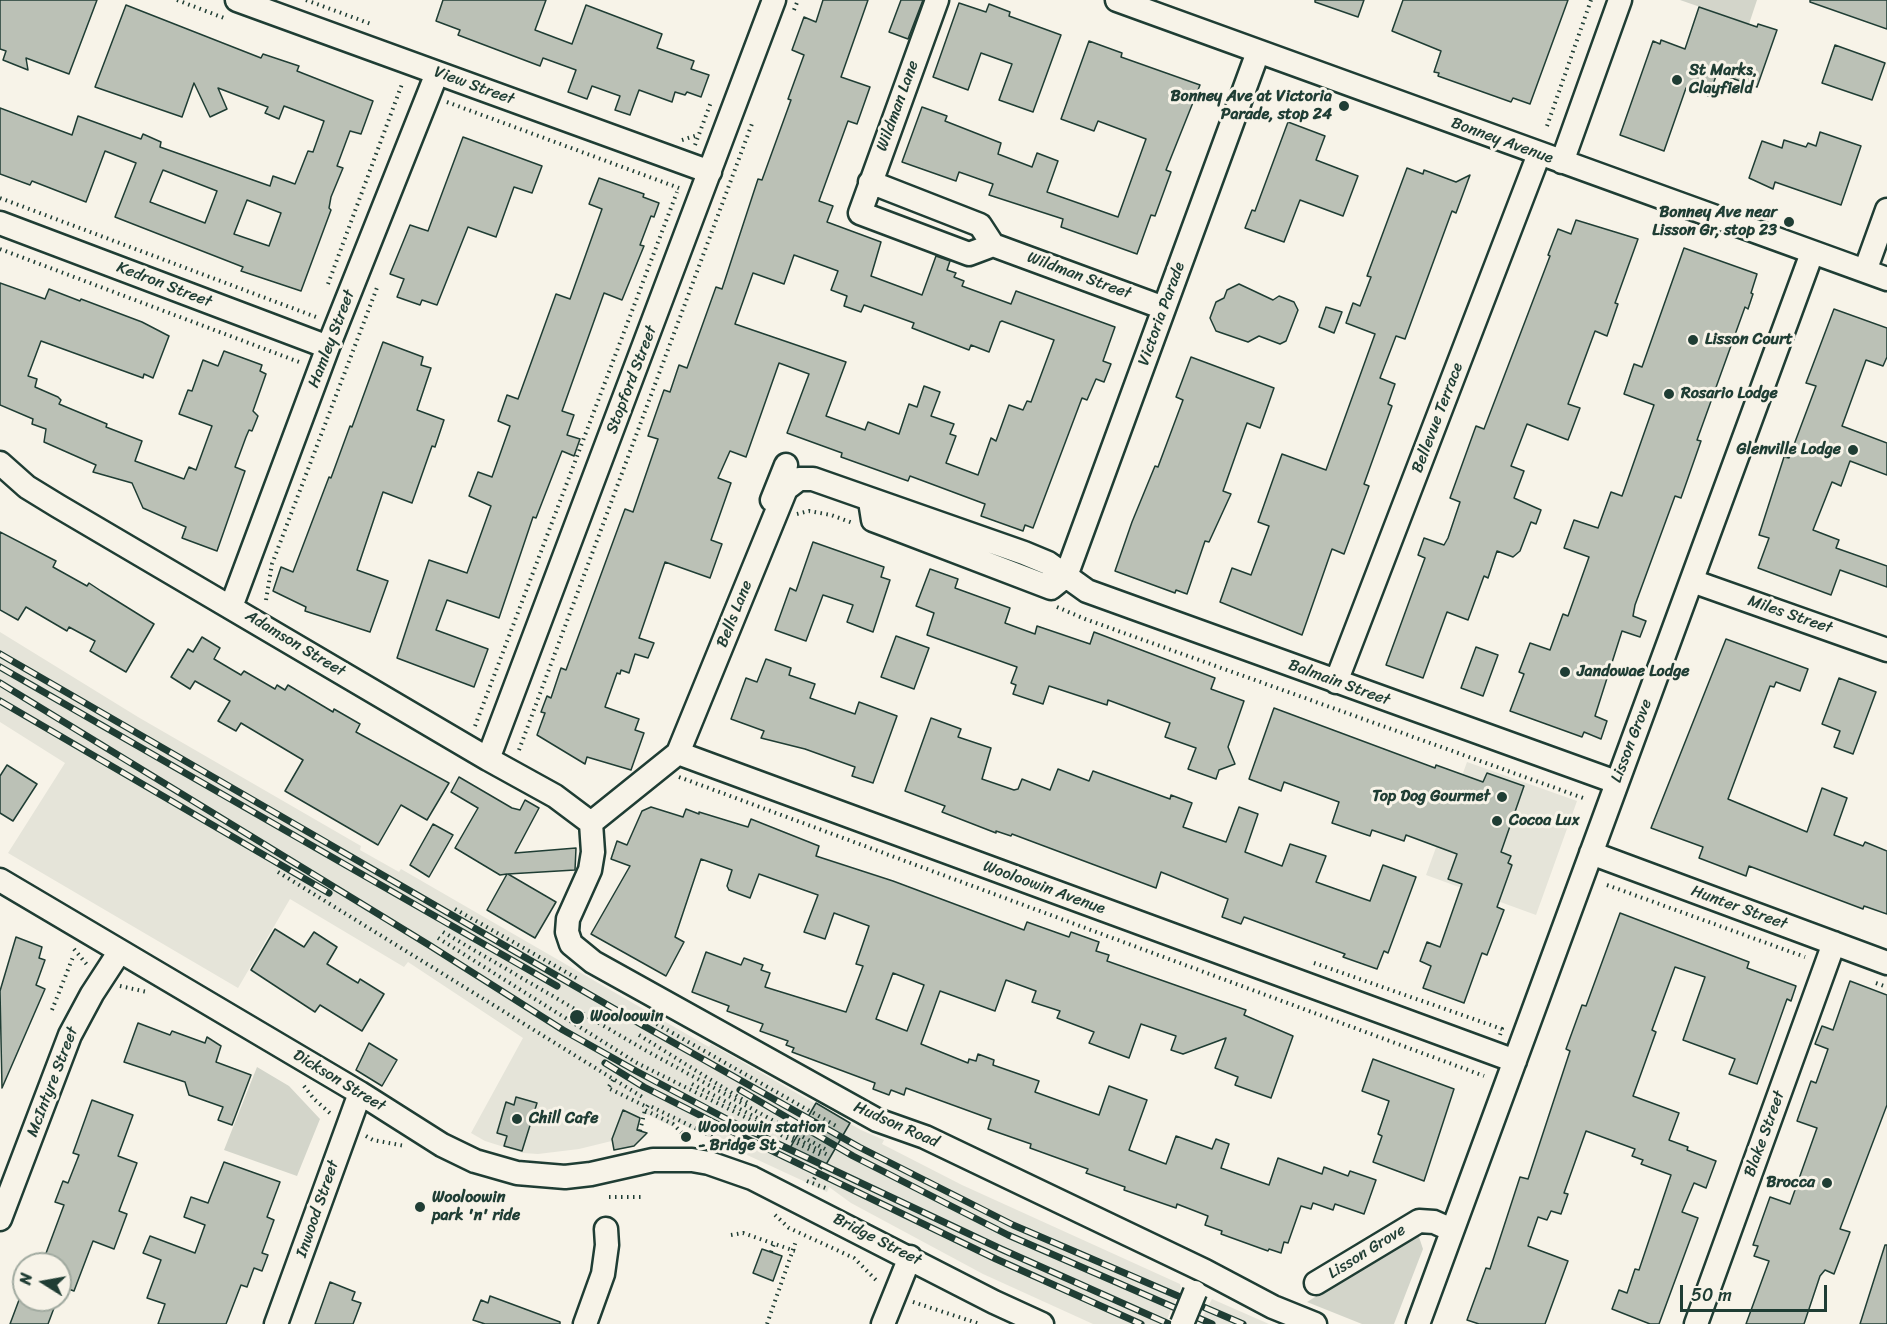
<!DOCTYPE html>
<html>
<head>
<meta charset="utf-8">
<style>
  body { margin:0 }
  #map { position:relative; width:1887px; height:1324px; overflow:hidden; background:#f7f3e8; font-family:Sriracha,sans-serif }
  canvas { display:block }
  .north { position:absolute; left:12px; top:1252px; width:60px; height:60px; box-sizing:border-box; background:#f7f3e8; border:2px solid #a1aaa0; border-radius:50%; rotate:281deg; font-size:16px; font-weight:700; line-height:24px; text-align:center; color:#1f3d34 }
  .north::after { content:''; display:block; margin:auto; width:21px; height:27px; background:#1f3d34; clip-path:polygon(50% 0,100% 100%,50% 72%,0 100%) }
  .scale { position:absolute; left:1680px; top:1285px; width:147px; height:27px; box-sizing:border-box; border:3px solid #1f3d34; border-top:0; padding-left:8px; font-size:18px; line-height:21px; white-space:nowrap; color:#1f3d34; -webkit-text-stroke:4px #f7f3e8; paint-order:stroke }
</style>
</head>
<body>
<div id="map">
<canvas width="1887" height="1324"></canvas>
<div class="north">N</div>
<div class="scale">50 m</div>
</div>
<script>
const context = document.querySelector('canvas').getContext('2d');
context.lineJoin = 'round';
function fill(path, color) { context.fillStyle = color; context.fill(path, 'evenodd'); }
const toPath = rows => new Path2D(rows.map(r => 'M' + r).join(''));
function stroke(path, color, width, dash) { context.strokeStyle = color; context.lineWidth = width; context.lineCap = dash ? 'butt' : 'round'; context.setLineDash(dash || []); context.stroke(path); }
function drawText(font, color, halo, rows, align = 'center') {
  context.font = font + ' Sriracha,sans-serif'; context.lineWidth = 6; context.setLineDash([]); context.textBaseline = 'middle'; context.strokeStyle = halo; context.fillStyle = color; for (const [text, x, y, turn = 0] of rows) {
    context.save(); context.translate(x, y); context.rotate((+turn || 0) * Math.PI / 180); context.textAlign = isNaN(turn) ? turn : align; if (halo) context.strokeText(text, 0, 0); context.fillText(text, 0, 0); context.restore();
  }
}
fill(toPath([
  [0,632,138,717,361,846,360,850,399,872,401,869,709,1047,711,1044,861,1130,884,1140,882,1144,962,1185,1180,1284,1181,1287,1165,1324,1093,1324,983,1274,851,1203,829,1187,827,1192,676,1122,673,1127,646,1114,644,1117,641,1115,637,1130,632,1136,579,1149,538,1154,523,1153,485,1141,471,1133,523,1038,408,962,404,967,290,899,238,988,8,853,65,763,0,722],
  [1467,762,1577,801,1536,915,1426,875],
  [1212,1299,1269,1324,1199,1324]
]), '#e5e4d9');
fill(toPath([
  [1680,0,1757,0,1749,24],
  [257,1067,289,1086,320,1119,297,1176,224,1150],
  [1412,1237,1419,1237,1423,1249,1394,1324,1362,1324,1307,1302]
]), '#d3d5ca');
const building = toPath([
  [0,0,97,0,69,74,26,58,28,70,3,60,6,51,0,49,0,0],
  [443,0,546,0,535,30,572,44,586,5,662,34,657,48,694,61,691,69,709,75,701,97,687,92,685,95,675,92,672,102,639,90,630,115,615,110,620,96,592,86,587,99,568,92,576,70,543,58,540,66,458,35,460,30,436,21,443,0],
  [823,0,868,0,841,77,870,87,857,124,848,121,819,201,833,206,827,222,881,242,871,276,922,295,936,256,950,261,947,270,956,273,954,277,964,281,962,286,1011,304,1016,291,1115,327,1103,361,1111,364,1104,382,1096,379,1087,400,1082,398,1033,528,1025,525,1023,531,981,516,985,504,910,476,908,481,841,457,842,453,787,433,809,374,779,363,746,457,730,451,718,478,731,483,711,540,722,544,710,578,665,562,639,638,654,643,648,658,635,654,629,673,621,670,620,674,617,673,605,707,639,719,635,730,644,733,631,770,587,757,585,764,537,735,545,713,541,712,547,696,551,698,561,668,566,670,625,509,633,512,658,439,648,436,664,390,670,392,679,365,687,368,716,287,722,289,758,179,762,180,791,100,788,99,804,55,792,50,804,17,816,22,823,0],
  [794,255,838,271,831,290,847,296,844,306,861,312,864,305,914,323,912,328,969,350,971,345,989,352,1000,322,1002,321,1054,340,1031,402,1027,401,1023,410,1009,405,996,441,991,438,978,475,946,463,956,436,950,434,954,424,931,416,940,392,924,386,917,407,909,404,899,434,868,422,865,430,826,416,846,362,735,324,753,273,784,284,794,255],
  [901,0,923,0,908,39,889,32,901,0],
  [1315,0,1364,0,1358,17,1315,2,1315,0],
  [1403,0,1568,0,1530,104,1513,98,1511,102,1438,76,1439,73,1434,72,1441,51,1392,31,1403,0],
  [1810,0,1887,0,1887,29,1810,2,1810,0],
  [959,3,986,12,989,4,1010,12,1009,16,1061,35,1033,112,999,100,1012,64,981,53,968,90,933,77,959,3],
  [126,5,261,58,263,54,299,66,297,71,373,101,361,134,350,131,337,166,343,168,331,197,329,208,331,210,301,291,241,271,243,267,115,217,136,163,105,151,86,202,32,181,30,185,0,174,0,108,72,135,78,116,141,139,143,134,161,142,160,147,270,186,273,176,295,184,308,151,313,152,324,121,284,106,279,119,265,113,268,107,218,88,227,109,210,117,194,83,182,117,95,87,126,5],
  [163,170,217,191,205,223,150,202,163,170],
  [247,200,281,213,269,246,234,234,247,200],
  [1699,7,1757,27,1758,24,1777,30,1757,87,1717,73,1709,96,1686,88,1664,151,1620,135,1653,41,1660,44,1661,40,1685,49,1699,7],
  [1089,41,1122,53,1121,57,1200,85,1166,170,1171,172,1155,216,1151,215,1137,254,1061,227,1063,219,989,195,993,184,959,172,956,181,902,162,922,107,947,116,945,121,1001,143,998,154,1032,167,1037,153,1058,161,1047,192,1118,217,1146,139,1098,121,1094,131,1061,119,1089,41],
  [1835,45,1885,63,1872,100,1822,83,1835,45],
  [1288,122,1325,136,1316,160,1358,176,1343,216,1300,200,1284,242,1245,228,1252,210,1255,211,1288,122],
  [1820,132,1861,146,1841,205,1775,182,1773,189,1749,178,1762,141,1782,148,1784,140,1806,147,1808,143,1816,146,1820,132],
  [463,137,542,166,532,193,514,187,496,237,468,227,437,305,422,300,420,305,397,297,404,279,390,274,410,225,428,231,463,137],
  [1407,168,1423,174,1424,170,1456,182,1470,175,1456,213,1452,211,1405,339,1396,336,1380,378,1395,384,1388,404,1392,406,1364,484,1369,486,1344,554,1332,549,1302,635,1220,602,1232,568,1251,575,1269,526,1258,522,1282,454,1326,470,1375,334,1346,323,1353,303,1360,306,1371,277,1367,276,1407,168],
  [599,178,644,194,643,197,659,203,654,217,651,216,640,245,644,246,622,300,604,293,562,411,574,415,567,435,580,439,574,456,562,451,536,518,533,517,499,618,447,600,436,630,488,649,474,687,397,658,429,560,467,573,491,506,469,496,478,472,492,477,510,426,498,421,507,395,518,399,556,294,570,299,602,209,589,204,599,178],
  [1576,220,1638,239,1615,303,1618,304,1607,336,1595,331,1568,404,1580,408,1568,440,1527,424,1511,466,1524,471,1514,498,1541,510,1536,524,1531,522,1520,551,1513,557,1497,551,1488,578,1484,576,1468,620,1447,612,1423,678,1386,665,1425,558,1418,555,1424,538,1444,545,1448,538,1460,502,1450,498,1476,426,1484,429,1550,256,1548,255,1558,229,1571,234,1576,220],
  [1684,248,1757,274,1751,293,1753,294,1748,309,1745,307,1697,440,1701,441,1681,498,1675,496,1635,605,1633,616,1646,621,1640,637,1622,631,1595,716,1607,721,1601,739,1584,732,1582,737,1510,711,1524,674,1519,672,1530,643,1550,650,1563,614,1568,616,1589,557,1564,548,1574,520,1598,528,1611,492,1622,496,1654,405,1624,394,1634,364,1642,367,1684,248],
  [0,283,45,299,49,289,80,301,81,299,142,322,169,336,153,378,144,374,143,378,41,341,28,376,37,379,35,387,58,397,61,400,59,404,107,424,106,427,142,441,135,461,184,479,189,467,196,470,212,426,179,414,188,390,192,391,203,360,218,366,224,351,262,365,260,371,266,374,253,411,258,416,252,431,249,430,246,437,235,467,245,471,217,551,182,538,186,527,143,508,132,483,93,472,96,465,44,442,46,429,32,424,33,419,0,405,0,283],
  [1239,284,1273,300,1279,296,1294,302,1298,310,1286,341,1280,344,1259,336,1248,342,1216,331,1210,318,1216,302,1224,298,1227,290,1239,284],
  [1326,307,1342,312,1334,333,1319,327,1326,307],
  [1834,309,1887,328,1887,357,1883,366,1866,360,1842,426,1887,443,1887,475,1850,461,1841,486,1832,482,1813,530,1839,540,1836,548,1887,566,1887,587,1840,570,1831,595,1758,568,1769,538,1759,535,1784,457,1789,458,1816,386,1806,383,1834,309],
  [383,342,423,357,421,365,431,368,417,410,444,420,435,447,432,446,412,503,383,492,357,570,388,581,370,632,305,611,306,607,273,591,281,567,293,572,329,477,331,478,350,426,352,427,383,342],
  [1191,357,1274,388,1260,428,1247,423,1223,491,1231,494,1209,542,1205,541,1187,594,1176,590,1175,593,1115,571,1132,522,1155,466,1158,467,1183,400,1176,397,1191,357],
  [0,532,56,561,53,567,87,586,89,583,101,591,154,624,126,672,90,651,95,641,69,627,67,631,26,607,18,620,0,610,0,532],
  [813,542,884,567,881,577,890,580,873,632,847,622,853,605,823,595,806,641,775,630,790,588,796,591,813,542],
  [930,569,958,579,955,588,1010,608,1005,623,1035,634,1037,626,1090,644,1094,632,1215,678,1211,689,1244,701,1228,747,1235,764,1219,770,1216,779,1188,769,1196,748,1165,737,1170,723,1108,700,1107,705,1049,686,1043,704,1013,694,1016,685,1011,683,1017,667,927,635,934,613,916,606,930,569],
  [896,636,929,648,914,689,881,677,896,636],
  [202,637,220,648,214,659,241,675,244,671,275,689,277,685,285,690,288,685,333,712,334,709,360,724,356,732,449,783,427,820,401,805,378,845,285,791,303,760,241,723,236,731,218,721,230,701,195,681,190,689,171,677,188,649,193,652,202,637],
  [1726,639,1808,669,1800,691,1776,682,1774,687,1770,686,1728,799,1807,832,1822,788,1847,798,1834,835,1863,846,1865,842,1887,851,1887,914,1864,906,1863,909,1749,866,1746,876,1699,858,1703,847,1651,828,1726,639],
  [1476,647,1498,655,1483,696,1461,688,1476,647],
  [766,659,791,668,789,675,815,684,810,698,855,714,859,702,897,716,873,783,852,776,855,767,805,749,761,738,764,731,731,719,746,678,757,682,766,659],
  [1839,678,1876,692,1853,754,1834,747,1840,731,1822,724,1839,678],
  [1274,708,1435,768,1436,765,1483,782,1487,773,1524,786,1501,852,1511,856,1508,863,1512,865,1497,907,1504,910,1487,955,1482,953,1464,1003,1423,988,1431,966,1420,961,1427,942,1440,947,1462,884,1448,879,1457,854,1406,835,1404,841,1372,830,1370,836,1332,823,1339,802,1284,782,1281,791,1249,779,1274,708],
  [931,718,961,729,958,737,991,748,982,779,1014,790,1018,789,1022,779,1050,790,1058,769,1089,781,1093,771,1170,799,1171,795,1192,803,1183,827,1226,842,1239,807,1258,814,1245,852,1282,866,1290,844,1326,856,1316,882,1370,901,1383,865,1416,877,1388,953,1384,951,1377,969,1343,957,1345,954,1244,917,1241,924,1222,917,1228,899,1161,872,1156,888,1012,834,1011,836,996,831,996,833,942,812,945,806,905,791,931,718],
  [7,765,37,784,13,821,0,813,0,776,7,765],
  [459,777,512,808,520,810,525,800,539,808,515,853,576,848,575,870,508,874,556,902,535,938,487,910,507,874,500,875,455,848,478,808,451,792,459,777],
  [651,807,683,817,686,809,699,814,699,812,748,827,751,819,819,846,816,856,893,881,1024,930,1027,922,1069,937,1071,932,1099,942,1096,951,1109,955,1107,961,1246,1010,1244,1015,1293,1036,1271,1098,1235,1085,1238,1077,1215,1068,1226,1038,1183,1054,1171,1050,1176,1036,1141,1024,1129,1058,1089,1043,1094,1032,1057,1018,1060,1011,1032,1002,1036,991,1006,980,995,1011,940,991,921,1044,968,1063,969,1059,976,1061,978,1054,994,1060,993,1065,1039,1081,1035,1092,1099,1115,1109,1086,1147,1100,1129,1150,1166,1164,1176,1136,1212,1149,1216,1139,1229,1144,1221,1168,1269,1185,1278,1158,1322,1174,1324,1167,1348,1176,1350,1171,1376,1180,1364,1214,1335,1204,1333,1210,1313,1203,1311,1209,1301,1206,1288,1243,1284,1242,1281,1253,1269,1249,1268,1251,1221,1234,1222,1231,1205,1225,1208,1216,1177,1204,1176,1208,1124,1190,1125,1187,1086,1173,1088,1169,1030,1148,1031,1144,988,1129,991,1119,906,1088,904,1095,891,1090,889,1095,873,1089,875,1083,792,1052,794,1048,786,1045,788,1041,760,1031,763,1024,727,1011,729,1006,692,992,706,952,741,965,744,958,763,965,761,970,770,973,765,987,846,1012,863,966,856,964,869,926,834,913,825,939,804,932,818,895,759,874,750,898,729,890,727,886,732,870,701,859,675,937,684,942,666,976,591,934,630,866,611,859,617,841,627,845,642,811,651,807],
  [893,973,924,985,907,1031,876,1019,893,973],
  [433,824,453,835,429,877,410,865,433,824],
  [1620,913,1749,962,1747,968,1796,986,1791,1001,1787,999,1757,1084,1729,1074,1735,1059,1683,1040,1705,977,1675,967,1652,1030,1656,1032,1633,1096,1679,1113,1669,1140,1688,1147,1687,1150,1716,1161,1706,1188,1694,1183,1682,1212,1698,1218,1659,1324,1650,1324,1612,1309,1619,1290,1627,1293,1635,1269,1639,1270,1671,1175,1641,1164,1643,1160,1632,1156,1635,1149,1586,1131,1564,1193,1568,1194,1561,1214,1551,1211,1547,1220,1538,1217,1528,1246,1568,1261,1545,1324,1479,1324,1467,1320,1486,1268,1490,1269,1520,1177,1528,1179,1570,1051,1566,1049,1582,1005,1586,1006,1620,913],
  [275,929,304,947,314,932,337,947,327,964,358,983,360,979,384,994,362,1031,320,1005,315,1012,251,970,275,929],
  [16,937,42,947,39,958,45,960,36,985,45,989,2,1088,0,991,16,937],
  [1850,981,1887,995,1887,1105,1840,1229,1850,1232,1834,1274,1825,1270,1820,1276,1804,1324,1746,1324,1769,1261,1754,1256,1758,1246,1753,1245,1770,1197,1790,1204,1817,1128,1797,1121,1811,1081,1816,1083,1828,1049,1815,1044,1822,1026,1833,1030,1850,981],
  [138,1023,170,1035,172,1031,205,1043,207,1037,221,1046,216,1062,251,1075,232,1125,218,1120,223,1107,189,1095,185,1082,124,1062,138,1023],
  [369,1043,397,1060,382,1086,356,1070,369,1043],
  [1373,1059,1454,1089,1424,1181,1373,1162,1382,1136,1378,1134,1389,1101,1362,1091,1373,1059],
  [516,1097,537,1103,522,1151,504,1146,507,1136,497,1133,506,1102,514,1105,516,1097],
  [92,1100,133,1115,118,1156,137,1163,119,1211,127,1214,114,1249,93,1241,74,1291,60,1286,60,1264,42,1264,64,1205,55,1202,63,1181,68,1183,79,1155,73,1153,92,1100],
  [816,1103,850,1123,824,1168,790,1148,816,1103],
  [623,1110,640,1118,637,1130,647,1133,634,1146,614,1150,612,1139,623,1110],
  [224,1162,280,1182,267,1217,274,1220,262,1253,268,1255,262,1271,254,1268,247,1287,241,1285,226,1324,158,1324,165,1304,147,1298,161,1260,143,1253,150,1236,195,1253,205,1225,184,1217,191,1197,208,1203,224,1162],
  [1885,1245,1887,1245,1887,1324,1860,1324,1885,1245],
  [762,1249,782,1256,773,1281,753,1273,762,1249],
  [330,1282,355,1292,352,1300,361,1303,353,1324,315,1324,330,1282],
  [490,1296,560,1322,560,1324,485,1324,473,1320,481,1300,488,1303,490,1296],
  [19,1300,57,1300,48,1324,10,1324,19,1300]
]);
fill(building, '#bbc1b6');
stroke(building, '#1f3d34', 1.5);
const minor = toPath([
  [237,0,710,172],
  [937,0,860,213,969,254,993,245],
  [1117,0,1887,279],
  [1562,162,1620,0],
  [870,182,980,225,993,245,1164,308],
  [0,223,328,347],
  [1865,271,1887,210],
  [0,463,27,487,58,506,488,759,555,796,591,823],
  [772,500,786,465],
  [870,501,873,520,889,526,1051,588,1066,576,1258,52],
  [1692,581,1887,650],
  [231,607,328,347,437,73],
  [1336,682,1539,154],
  [678,753,1515,1061],
  [488,759,774,0],
  [591,823,678,753,786,489,799,479,813,479,1024,553,1048,563,1087,591,1616,782],
  [591,823,593,852,590,870,568,919,567,932,571,944,593,962,877,1120,925,1137,1205,1271,1273,1307,1315,1324],
  [1591,853,1887,963],
  [0,880,360,1093,442,1145,475,1161,517,1173,565,1177,591,1174,653,1160,692,1160,709,1163,752,1178,994,1302,1042,1324],
  [0,1219,70,1035,92,994,120,951],
  [1316,1283,1419,1221,1434,1222,1452,1230],
  [276,1324,360,1093],
  [585,1324,603,1274,607,1245,606,1229],
  [883,1324,910,1257],
  [1418,1324,1812,253],
  [1696,1324,1834,943]
]);
stroke(minor, '#1f3d34', 27);
stroke(toPath([
  [177,0,224,18],
  [306,0,371,24],
  [794,10,798,0],
  [447,102,679,188],
  [1547,126,1591,0],
  [682,140,698,135],
  [695,145,711,102],
  [0,198,316,317],
  [0,249,299,362],
  [328,284,402,84],
  [797,514,809,511,831,515,853,523],
  [266,600,272,564,378,285],
  [1057,607,1085,619,1586,799],
  [475,726,677,192],
  [519,750,753,121],
  [679,777,1484,1076],
  [278,872,644,1098],
  [1607,885,1805,957],
  [455,909,580,980],
  [443,932,645,1050,825,1149],
  [438,938,637,1063,821,1155],
  [74,949,88,966],
  [1314,963,1502,1029,1500,1035],
  [1876,983,1887,987],
  [120,986,147,992],
  [52,1010,73,957],
  [641,1015,838,1127],
  [639,1035,748,1103],
  [613,1080,608,1088,647,1107],
  [692,1084,828,1155],
  [304,1086,314,1099,332,1115],
  [640,1131,645,1110],
  [682,1133,673,1124,645,1110,648,1105,740,1150],
  [366,1136,373,1140,405,1146],
  [807,1181,828,1189],
  [609,1197,642,1197],
  [775,1215,789,1228,854,1258,878,1282],
  [731,1235,743,1233,795,1251],
  [771,1252,774,1244],
  [913,1302,980,1324],
  [767,1324,796,1241]
]), '#1f3d34', 4, [1.5, 4.5]);
stroke(minor, '#f7f3e8', 22);
const rail = toPath([
  [0,654,644,1026,859,1147,1013,1225,1243,1324],
  [0,667,557,986],
  [0,683,429,945,563,1030,636,1071,740,1126,1001,1249,1169,1324],
  [0,701,329,893],
  [605,1063,644,1087,737,1134,996,1259,1141,1324],
  [740,1090,853,1156,1008,1235,1212,1324]
]);
stroke(rail, '#1f3d34', 7);
stroke(rail, '#f7f3e8', 4.5, [14]);
const minorBridge = toPath([
  [1182,1324,1195,1292]
]);
stroke(minorBridge, '#1f3d34', 27, []);
stroke(toPath([
  [814,1179,821,1167]
]), '#1f3d34', 4, [1.5, 4.5]);
stroke(minorBridge, '#f7f3e8', 22);
for (const [x, y, r, color] of [
  [1677,80,6,"#1f3d34"],
  [1344,106,6,"#1f3d34"],
  [1789,222,6,"#1f3d34"],
  [1693,340,6,"#1f3d34"],
  [1669,394,6,"#1f3d34"],
  [1853,450,6,"#1f3d34"],
  [1565,672,6,"#1f3d34"],
  [1502,797,6,"#1f3d34"],
  [1497,821,6,"#1f3d34"],
  [577,1017,8,"#1f3d34"],
  [517,1119,6,"#1f3d34"],
  [686,1137,6,"#1f3d34"],
  [1827,1183,6,"#1f3d34"],
  [420,1207,6,"#1f3d34"]
]) { const dot = new Path2D(); dot.arc(x, y, r, 0, 2 * Math.PI); context.fillStyle = color; context.fill(dot); stroke(dot, '#f7f3e8', 2); }
drawText('bold 16px', '#1f3d34', '#f7f3e8', [
  ["St Marks,",1689,71],
  ["Clayfield",1689,89],
  ["Bonney Ave at Victoria",1332,97,"right"],
  ["Parade, stop 24",1332,115,"right"],
  ["Bonney Ave near",1777,213,"right"],
  ["Lisson Gr, stop 23",1777,231,"right"],
  ["Lisson Court",1705,340],
  ["Rosario Lodge",1681,394],
  ["Glenville Lodge",1841,450,"right"],
  ["Jandowae Lodge",1577,672],
  ["Top Dog Gourmet",1490,797,"right"],
  ["Cocoa Lux",1509,821],
  ["Wooloowin",590,1017],
  ["Chill Cafe",529,1119],
  ["Wooloowin station",698,1128],
  ["- Bridge St",698,1146],
  ["Brocca",1815,1183,"right"],
  ["Wooloowin",432,1198],
  ["park 'n' ride",432,1216]
], 'left');
drawText('16px', '#1f3d34', '#f7f3e8', [
  ["View Street",474,86,20],
  ["Wildman Lane",898,106,-70],
  ["Bonney Avenue",1502,141,20],
  ["Wildman Street",1079,276,20],
  ["Kedron Street",164,285,21],
  ["Victoria Parade",1162,314,-70],
  ["Hamley Street",332,339,-69],
  ["Stopford Street",632,380,-69],
  ["Bellevue Terrace",1438,418,-69],
  ["Bells Lane",735,614,-68],
  ["Miles Street",1790,615,19],
  ["Adamson Street",295,644,31],
  ["Balmain Street",1339,683,20],
  ["Lisson Grove",1632,741,-69],
  ["Wooloowin Avenue",1044,888,20],
  ["Hunter Street",1739,908,20],
  ["Dickson Street",339,1081,31],
  ["McIntyre Street",53,1082,-69],
  ["Hudson Road",896,1125,24],
  ["Blake Street",1765,1134,-70],
  ["Inwood Street",318,1209,-71],
  ["Bridge Street",877,1240,27],
  ["Lisson Grove",1367,1252,-32]
]);
</script>
</body>
</html>
